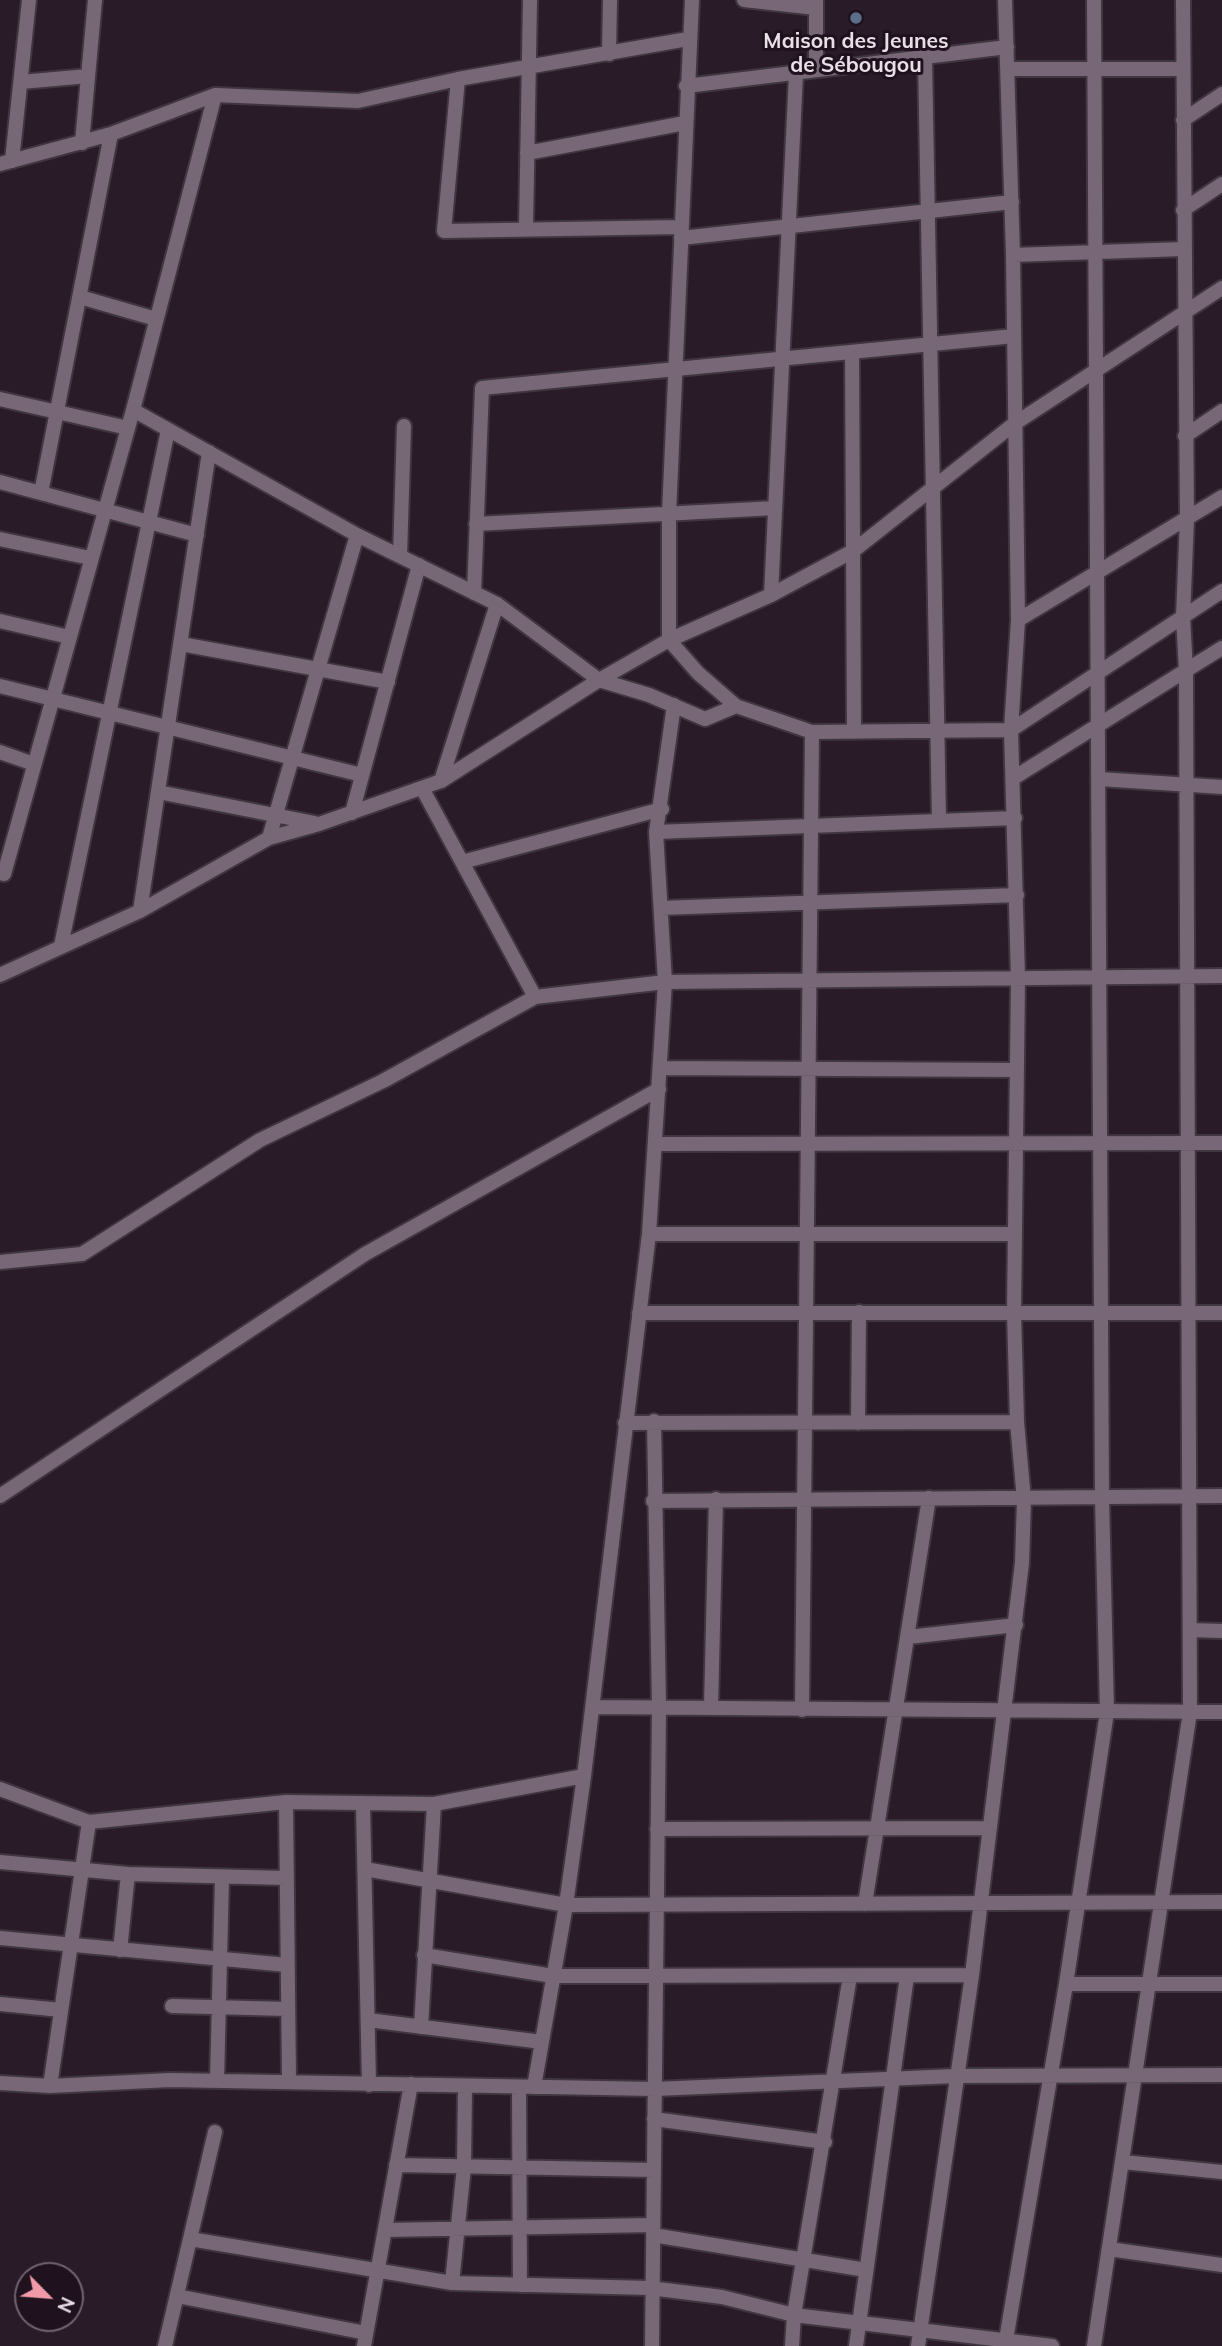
<!DOCTYPE html>
<html>
<head>
<meta charset="utf-8">
<style>
  body { margin:0 }
  #map { position:relative; width:1222px; height:2346px; overflow:hidden; background:#291b28; font-family:Mulish,sans-serif }
  canvas { display:block }
  .north { position:absolute; left:14px; top:2262px; width:70px; height:70px; box-sizing:border-box; background:#1f121e; border:2px solid #6f646e; border-radius:50%; rotate:115deg; font-size:19px; font-weight:700; line-height:28px; text-align:center; color:#e8dfe7 }
  .north::after { content:''; display:block; margin:auto; width:24px; height:32px; background:#f39aa8; clip-path:polygon(50% 0,100% 100%,50% 72%,0 100%) }
</style>
</head>
<body>
<div id="map">
<canvas width="1222" height="2346"></canvas>
<div class="north">N</div>
</div>
<script>
const context = document.querySelector('canvas').getContext('2d');
context.lineJoin = 'round';
const toPath = rows => new Path2D(rows.map(r => 'M' + r).join(''));
function stroke(path, color, width, dash) { context.strokeStyle = color; context.lineWidth = width; context.lineCap = dash ? 'butt' : 'round'; context.setLineDash(dash || []); context.stroke(path); }
function drawText(font, color, halo, rows, align = 'center') {
  context.font = font + ' Mulish,sans-serif'; context.lineWidth = 6; context.setLineDash([]); context.textBaseline = 'middle'; context.strokeStyle = halo; context.fillStyle = color; for (const [text, x, y, turn = 0] of rows) {
    context.save(); context.translate(x, y); context.rotate((+turn || 0) * Math.PI / 180); context.textAlign = isNaN(turn) ? turn : align; if (halo) context.strokeText(text, 0, 0); context.fillText(text, 0, 0); context.restore();
  }
}
const minor = toPath([
  [692,0,669,514,669,640,698,673,736,706],
  [744,0,816,8],
  [609,54,610,0],
  [925,58,939,821],
  [1008,69,1183,69],
  [816,70,816,1],
  [458,79,444,231,681,227],
  [21,82,88,76],
  [686,86,1007,47],
  [1183,120,1222,94],
  [82,143,95,0],
  [527,153,685,123],
  [12,161,29,0],
  [0,164,111,134,215,95,358,101,458,79,688,39],
  [1183,210,1222,184],
  [526,228,530,0],
  [681,238,1012,202],
  [1013,255,1184,249],
  [80,297,156,319],
  [852,352,854,732],
  [0,399,128,428],
  [133,410,357,535,497,604,599,680,649,695,705,719,736,706,812,732,1011,730,1222,591],
  [1185,436,1222,411],
  [0,482,197,535],
  [41,493,111,134],
  [476,524,775,508],
  [0,539,90,558],
  [400,556,404,426],
  [474,593,482,388,1014,336],
  [771,595,796,74],
  [1018,620,1222,497],
  [0,621,69,637],
  [181,644,388,682],
  [0,686,362,775],
  [0,752,34,764],
  [1015,777,1222,648],
  [1099,779,1222,787],
  [441,781,497,604],
  [422,788,535,997],
  [158,792,315,823],
  [352,813,419,565],
  [656,832,1015,818],
  [269,838,357,535],
  [462,862,662,809],
  [0,873,4,874,133,410,215,95],
  [661,908,1017,895],
  [140,911,209,452],
  [61,946,168,430],
  [0,975,140,911,269,838,319,824,441,781,599,680,669,640,771,595,853,551,1014,424,1222,288],
  [660,1068,1016,1070],
  [656,1144,1222,1143],
  [649,1234,1015,1234],
  [0,1262,82,1254,260,1140,383,1081,535,997,665,982,1222,976],
  [639,1313,1222,1313],
  [625,1423,1017,1422],
  [858,1423,859,1312],
  [0,1496,365,1254,659,1089],
  [653,1501,1222,1496],
  [1191,1630,1222,1631],
  [908,1637,1016,1625],
  [594,1707,1222,1712],
  [711,1708,716,1499],
  [802,1710,812,732],
  [0,1789,89,1822,286,1802,434,1804,584,1776],
  [286,1802,289,2081],
  [363,1804,369,2085],
  [657,1829,990,1828],
  [0,1862,128,1874,286,1878],
  [365,1869,566,1905,1222,1902],
  [865,1904,929,1498],
  [0,1938,287,1965],
  [120,1950,128,1874],
  [424,1955,553,1976,972,1975],
  [1066,1984,1222,1984],
  [0,2004,61,2010],
  [172,2006,288,2009],
  [368,2020,542,2042],
  [421,2027,434,1804],
  [217,2081,222,1878],
  [0,2083,50,2086,170,2080,655,2089,955,2076,1222,2075],
  [50,2086,89,1822],
  [519,2087,520,2285],
  [534,2087,566,1905,584,1776,649,1234,665,982,656,832,674,705],
  [654,2119,825,2142],
  [1123,2162,1222,2172],
  [396,2165,654,2170],
  [385,2230,653,2225],
  [653,2235,866,2270],
  [190,2239,452,2283,650,2288,722,2297,794,2315,1052,2346],
  [1109,2249,1222,2265],
  [452,2283,464,2167,465,2088],
  [177,2296,366,2333],
  [165,2346,215,2132],
  [364,2346,411,2084],
  [652,2346,659,1708,654,1421],
  [792,2346,794,2315,850,1976],
  [856,2346,907,1976],
  [918,2346,972,1975,1022,1563,1024,1500,1017,1422,1014,1312,1018,978,1011,730,1018,620,1013,255,1005,0],
  [1005,2346,1066,1984,1107,1712,1102,1498,1094,0],
  [1094,2346,1190,1712,1186,671,1183,617,1187,519,1183,0]
]);
stroke(minor, '#40363f', 18);
stroke(minor, '#786877', 14);
for (const [x, y, r, color] of [
  [856,18,7,"#5c6f8a"]
]) { const dot = new Path2D(); dot.arc(x, y, r, 0, 2 * Math.PI); context.fillStyle = color; context.fill(dot); stroke(dot, '#1f121e', 2.5); }
drawText('bold 21px', '#e8dfe7', '#1f121e', [
  ["Maison des Jeunes",856,42],
  ["de Sébougou",856,66]
]);
</script>
</body>
</html>
